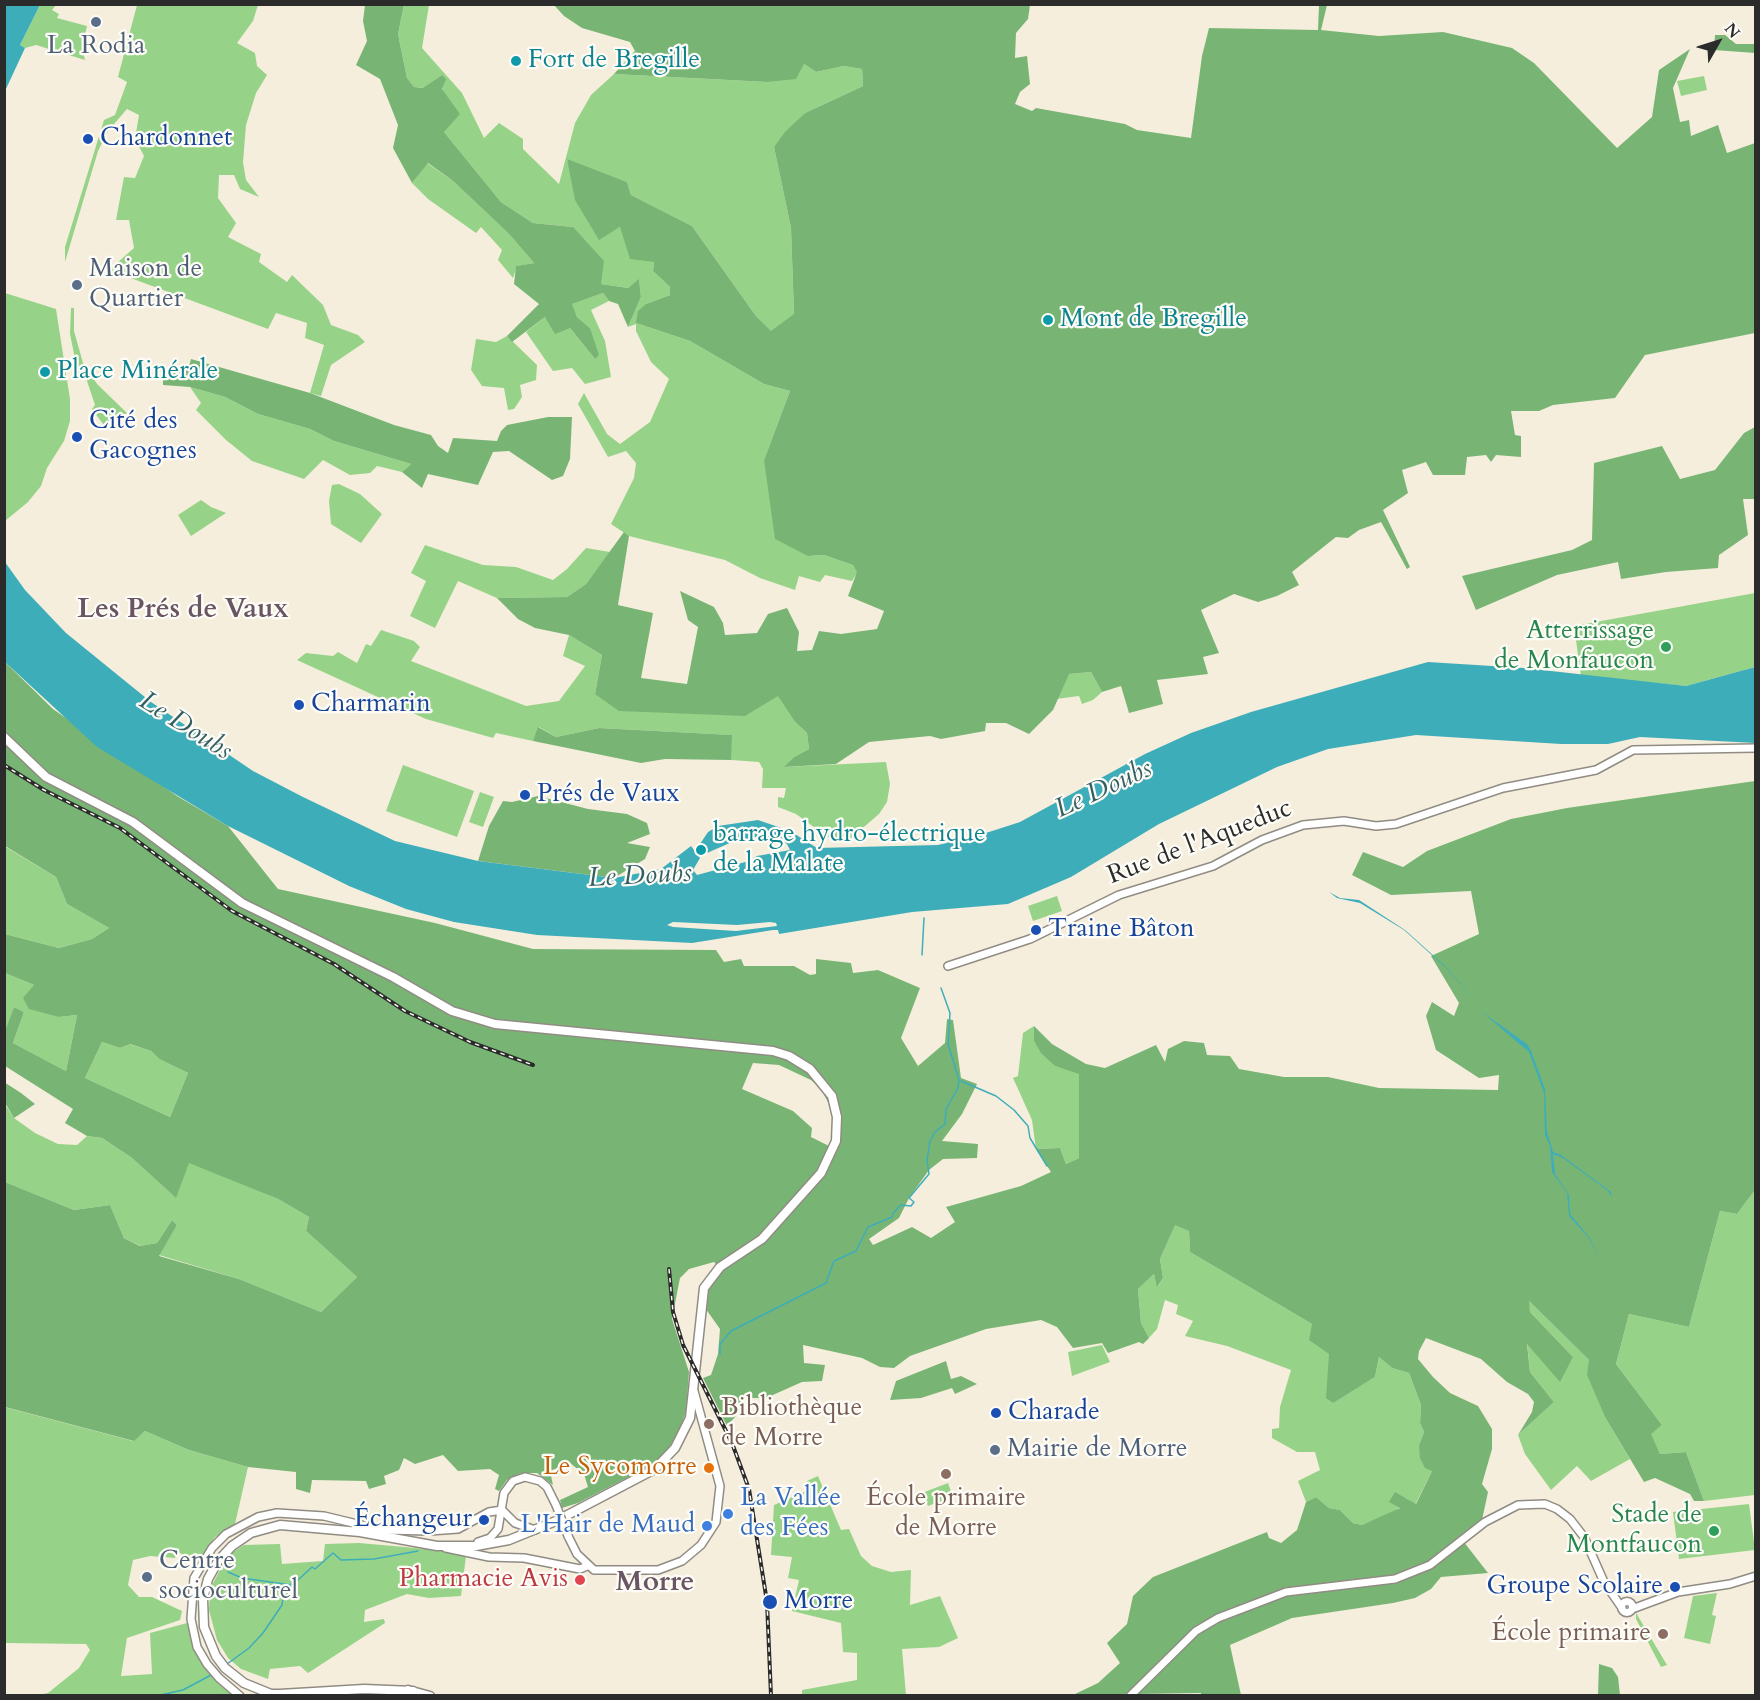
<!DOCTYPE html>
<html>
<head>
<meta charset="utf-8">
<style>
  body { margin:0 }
  #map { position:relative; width:1760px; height:1700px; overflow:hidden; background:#f6eedc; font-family:Cardo,serif }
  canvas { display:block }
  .frame { position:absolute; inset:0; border:6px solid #2b2b2b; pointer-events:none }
  .north { position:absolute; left:1688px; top:12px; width:60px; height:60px; -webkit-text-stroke:4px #fdfcf7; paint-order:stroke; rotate:51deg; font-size:16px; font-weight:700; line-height:24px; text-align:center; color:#2b2b2b }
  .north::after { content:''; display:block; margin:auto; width:21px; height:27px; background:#2b2b2b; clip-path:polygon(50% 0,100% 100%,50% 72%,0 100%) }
</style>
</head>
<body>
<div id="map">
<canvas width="1760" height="1700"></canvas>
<div class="frame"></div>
<div class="north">N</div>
</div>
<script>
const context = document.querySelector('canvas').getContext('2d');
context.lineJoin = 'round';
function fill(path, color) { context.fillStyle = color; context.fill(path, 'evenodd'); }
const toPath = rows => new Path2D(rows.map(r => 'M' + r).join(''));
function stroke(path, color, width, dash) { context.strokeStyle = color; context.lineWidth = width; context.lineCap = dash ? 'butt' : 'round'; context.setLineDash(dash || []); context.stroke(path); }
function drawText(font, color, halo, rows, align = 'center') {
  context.font = font + ' Cardo,serif'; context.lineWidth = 4.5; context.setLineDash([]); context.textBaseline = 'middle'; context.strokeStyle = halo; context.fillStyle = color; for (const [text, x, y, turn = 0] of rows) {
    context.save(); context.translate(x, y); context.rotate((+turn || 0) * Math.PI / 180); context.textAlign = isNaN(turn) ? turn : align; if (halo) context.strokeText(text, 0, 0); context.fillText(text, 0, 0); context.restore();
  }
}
fill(toPath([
  [165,4,258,5,253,21,237,43,255,53,257,66,267,75,256,93,246,125,243,162,246,180,259,197,240,189,234,175,219,175,218,198,236,223,228,237,261,254,259,262,287,282,292,275,323,305,331,325,358,335,365,342,331,365,321,396,310,393,324,345,305,338,307,323,276,313,268,329,109,270,134,248,129,220,116,220,124,177,135,178,144,156,135,139,139,115,127,109,108,131,98,151,65,262,65,247,104,120,115,115,127,82,118,77,137,5],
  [40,5,56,5,52,10,59,14,57,18,87,26,84,39,87,46,83,52,85,60,36,45,25,48,20,45],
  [404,5,429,5,422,48,462,93,484,138,499,123,523,139,523,149,559,184,575,123,591,95,614,74,767,82,804,64,816,72,844,66,862,69,863,86,805,113,774,147,791,228,794,315,771,332,756,316,692,226,631,195,627,182,567,160,599,239,620,227,654,262,653,271,670,287,670,295,646,304,636,323,690,341,764,384,790,391,764,460,808,556,824,555,853,565,858,572,852,581,825,575,820,582,799,576,795,590,760,578,725,560,629,536,611,524,634,478,636,463,626,451,608,457,578,404,584,393,607,434,620,444,650,422,669,379,651,362,636,331,636,324,628,327,641,297,639,280,628,288,601,284,573,227,533,223,501,202,444,132,442,75,424,88,414,87,407,78,398,34],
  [1704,76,1707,90,1681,96,1677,81],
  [427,163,453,181,509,234,534,263,517,266,513,278,498,260,502,250,481,227,476,233,428,199,412,183],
  [5,293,56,309,70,399,70,421,64,441,47,468,41,486,28,502,5,521],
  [603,293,609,301,591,310,605,341,611,377,585,384,572,368,553,371,526,332,545,317,570,328,595,359,590,328,577,317,571,304],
  [71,308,74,308,74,331,83,363,97,384,127,413,106,428,92,409,95,405,86,378,79,379,70,334],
  [507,336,537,365,536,380,520,385,522,397,514,409,508,410,504,388,482,386,471,370,476,339,496,342],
  [190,387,225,397,258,414,310,429,334,441,411,464,402,472,377,466,370,473,350,475,323,460,304,479,252,461,226,440,196,410,201,403],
  [339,484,360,494,382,514,361,543,331,524,329,501,332,485],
  [201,500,211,507,226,513,191,536,178,515],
  [425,545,483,565,516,567,553,580,567,569,586,548,610,552,586,584,567,597,497,598,458,581,435,628,410,616,426,581,411,573],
  [1755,593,1755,667,1686,686,1581,676,1574,626],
  [381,630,414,641,420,647,411,661,526,706,559,701,585,666,563,656,569,635,602,655,595,694,778,695,795,722,807,733,809,749,794,757,785,767,886,762,890,784,887,802,879,814,850,839,828,837,796,814,778,807,778,797,784,798,786,788,762,788,763,769,759,762,731,760,731,735,599,728,556,737,539,727,533,741,496,733,493,738,426,719,297,660,306,653,333,656,338,652,357,663,366,644,371,646],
  [1091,672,1102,692,1093,700,1082,704,1079,696,1056,699,1068,674],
  [403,765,474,791,457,837,386,811],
  [480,792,494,797,483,827,469,822],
  [4,846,56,877,67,904,109,928,92,939,59,948,5,934],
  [1057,896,1062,911,1033,921,1028,906],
  [5,973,34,985,59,1017,77,1015,66,1071,13,1043,24,1012,14,1007,5,1034],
  [1034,1026,1034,1041,1055,1066,1079,1073,1079,1158,1066,1164,1060,1148,1036,1149,1032,1120,1013,1078,1018,1076,1023,1033],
  [102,1042,120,1048,129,1044,151,1051,159,1059,188,1073,170,1117,85,1078],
  [4,1103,14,1118,35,1133,58,1144,77,1145,87,1136,102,1138,132,1158,175,1197,189,1162,278,1199,309,1217,306,1231,357,1277,321,1312,239,1279,159,1255,177,1225,172,1220,157,1243,141,1246,124,1238,110,1205,74,1210,5,1182],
  [1755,1190,1755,1495,1704,1501,1686,1452,1660,1454,1650,1434,1662,1425,1616,1364,1629,1314,1689,1327,1720,1211,1737,1214],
  [1175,1224,1189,1231,1190,1252,1312,1324,1329,1354,1332,1403,1375,1377,1379,1357,1392,1368,1409,1373,1421,1405,1420,1423,1424,1432,1419,1445,1432,1471,1415,1505,1406,1498,1400,1507,1392,1513,1362,1525,1353,1523,1340,1510,1329,1508,1316,1497,1306,1502,1298,1481,1320,1470,1315,1452,1297,1452,1272,1438,1272,1429,1279,1428,1280,1407,1291,1370,1227,1346,1185,1336,1193,1321,1176,1314,1178,1305,1165,1300,1157,1329,1149,1338,1141,1323,1138,1289,1154,1274,1158,1286,1163,1278,1160,1259],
  [1528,1300,1589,1360,1606,1419,1630,1459,1591,1481,1577,1466,1551,1490,1525,1454,1518,1435,1554,1402,1530,1372,1527,1342,1573,1357,1530,1312],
  [1102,1345,1110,1362,1072,1376,1068,1352],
  [4,1407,133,1441,145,1431,189,1450,248,1467,235,1524,215,1537,203,1555,188,1561,189,1558,178,1552,175,1558,150,1556,133,1560,128,1585,139,1597,152,1597,182,1611,180,1620,127,1638,121,1676,152,1674,150,1633,187,1623,195,1648,236,1695,38,1695,48,1693,79,1668,90,1650,86,1644,5,1643],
  [818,1476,841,1530,849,1529,861,1556,872,1566,891,1572,911,1570,910,1605,940,1596,958,1638,939,1647,902,1649,906,1695,802,1695,802,1690,857,1680,857,1653,843,1652,841,1623,792,1611,799,1580,788,1578,792,1557,771,1555,774,1505,804,1492,807,1481],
  [948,1483,953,1497,928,1506,922,1493],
  [1749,1504,1755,1550,1679,1559,1673,1512],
  [359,1543,438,1550,466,1556,461,1596,429,1598,407,1594,365,1610,364,1622,384,1619,385,1623,308,1673,300,1666,270,1669,268,1679,241,1669,228,1658,217,1640,209,1610,210,1589,222,1566,233,1552,244,1545,280,1544,282,1564,323,1561,325,1544],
  [1717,1593,1712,1615,1716,1616,1710,1644,1684,1638,1693,1596],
  [1636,1612,1639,1618,1667,1665,1661,1667,1636,1619]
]), '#96d388');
fill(toPath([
  [365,5,404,5,398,34,407,78,414,87,423,88,442,75,446,79,442,89,460,114,444,132,501,202,533,223,573,227,604,261,601,284,628,288,639,279,641,297,628,327,618,304,609,301,603,293,572,304,577,317,590,328,599,355,595,359,570,328,555,334,545,317,512,342,507,336,539,304,514,284,516,266,534,263,509,234,453,181,428,163,412,183,393,148,398,125,380,79,356,65,367,41,363,21],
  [554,5,1030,5,1028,19,1016,33,1015,58,1027,56,1030,84,1020,92,1015,104,1032,111,1036,108,1125,124,1137,130,1191,138,1202,56,1209,28,1318,30,1319,5,1327,5,1321,30,1379,36,1443,32,1512,48,1534,63,1617,148,1652,117,1659,70,1690,49,1673,88,1680,122,1689,120,1691,136,1718,125,1727,153,1755,143,1755,333,1645,355,1615,398,1553,405,1539,411,1511,411,1515,435,1521,436,1521,457,1496,455,1491,462,1486,455,1467,457,1465,475,1433,475,1426,462,1402,470,1408,493,1383,510,1410,567,1407,569,1381,522,1359,530,1348,538,1336,537,1292,572,1299,585,1277,596,1258,602,1234,594,1201,610,1219,653,1203,657,1208,674,1157,680,1163,704,1129,713,1121,686,1102,692,1091,672,1069,674,1053,710,1029,734,1006,723,986,723,985,731,941,739,930,736,869,742,836,764,784,767,794,757,809,749,807,733,795,722,778,696,745,716,619,711,595,694,602,655,569,635,535,628,518,619,497,598,567,597,586,584,624,532,629,536,618,605,653,613,641,678,687,684,698,627,688,620,680,591,714,607,723,623,725,635,757,633,768,614,787,608,799,632,797,651,812,650,819,631,841,634,877,629,884,611,848,596,857,572,853,565,824,555,808,556,775,539,764,460,790,391,764,384,690,341,636,323,638,311,646,304,670,295,670,287,653,271,654,262,630,259,620,227,599,240,575,200,567,159,627,182,631,195,692,226,756,316,771,331,794,314,791,228,774,147,785,132,805,113,863,86,862,69,844,66,816,72,804,64,796,79,767,82,614,74,635,51,630,42,582,28,564,16],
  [1715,35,1725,35,1736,44,1755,44,1755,53,1714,50],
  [191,359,310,393,394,425,431,435,438,446,448,453,453,438,497,441,501,431,507,425,548,417,572,417,570,459,563,476,552,480,509,451,493,452,478,485,428,474,422,488,402,472,411,464,334,441,310,429,258,414,225,397,190,387,163,385,163,373,188,370],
  [1755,427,1755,499,1743,499,1748,535,1719,555,1718,568,1666,572,1621,579,1618,562,1557,575,1476,610,1462,576,1572,550,1592,540,1594,463,1662,446,1680,479,1715,470,1744,433],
  [5,662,53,709,177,796,228,826,278,889,435,923,533,949,716,950,724,962,741,959,744,966,794,966,810,975,816,974,816,959,851,963,853,973,878,970,920,988,901,1038,918,1066,945,1043,947,1019,953,1020,961,1078,977,1084,962,1114,942,1141,978,1144,977,1158,943,1159,929,1170,909,1198,899,1218,869,1239,873,1245,912,1227,931,1238,955,1222,946,1207,1021,1186,1051,1172,1036,1149,1060,1148,1066,1164,1079,1158,1079,1074,1055,1066,1041,1053,1034,1041,1034,1026,1052,1044,1086,1064,1105,1068,1156,1045,1165,1062,1168,1049,1184,1041,1204,1043,1207,1055,1230,1056,1239,1069,1284,1077,1328,1077,1379,1088,1498,1090,1499,1075,1479,1078,1436,1050,1426,1016,1432,1002,1454,1016,1459,1003,1431,956,1479,934,1471,891,1391,895,1352,875,1363,852,1403,867,1427,851,1511,819,1567,808,1755,781,1755,1190,1737,1214,1720,1211,1689,1327,1629,1314,1616,1364,1662,1425,1651,1434,1660,1454,1686,1452,1704,1501,1694,1501,1690,1494,1655,1478,1644,1482,1606,1419,1587,1375,1589,1360,1529,1301,1530,1312,1573,1357,1560,1382,1527,1344,1530,1372,1554,1402,1518,1435,1532,1412,1534,1402,1528,1394,1507,1382,1481,1359,1426,1338,1419,1351,1418,1359,1433,1377,1450,1393,1478,1406,1492,1429,1492,1449,1482,1484,1488,1492,1482,1520,1460,1537,1488,1573,1441,1577,1431,1589,1415,1598,1393,1603,1292,1618,1230,1645,1241,1695,1201,1695,1201,1693,1073,1695,1098,1683,1120,1663,1107,1643,1127,1624,1133,1596,1153,1577,1267,1532,1269,1538,1281,1543,1297,1530,1306,1502,1316,1497,1329,1508,1340,1510,1353,1523,1362,1525,1400,1508,1389,1502,1395,1492,1416,1504,1432,1471,1425,1468,1420,1458,1419,1445,1424,1432,1420,1423,1421,1405,1409,1373,1392,1368,1379,1357,1375,1377,1333,1403,1326,1398,1329,1354,1309,1340,1312,1324,1190,1252,1189,1231,1175,1225,1160,1259,1163,1278,1157,1287,1154,1274,1138,1289,1141,1323,1149,1338,1143,1344,1139,1342,1108,1353,1102,1343,1073,1348,1057,1327,1041,1320,986,1329,910,1356,894,1368,880,1367,862,1358,803,1345,804,1363,825,1365,822,1381,802,1382,766,1398,740,1398,742,1409,727,1426,703,1378,711,1375,718,1354,720,1329,703,1305,708,1289,721,1270,714,1262,689,1269,680,1278,672,1319,689,1372,686,1412,679,1431,665,1454,648,1467,578,1503,562,1508,560,1500,588,1487,584,1474,570,1463,550,1471,553,1485,537,1473,521,1473,507,1480,499,1491,495,1489,499,1475,490,1469,458,1471,443,1455,415,1464,404,1458,399,1470,384,1476,386,1484,369,1489,366,1481,312,1480,310,1493,296,1489,296,1472,248,1467,189,1450,145,1431,134,1441,5,1407,5,1182,74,1210,110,1205,124,1238,140,1246,157,1243,172,1220,177,1225,159,1256,239,1279,321,1312,357,1277,306,1231,309,1217,278,1199,189,1163,176,1198,132,1158,102,1138,87,1136,65,1123,73,1109,5,1066,4,1034,14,1007,24,1012,13,1043,66,1071,77,1015,59,1017,29,1009,23,998,34,985,5,973,5,934,59,948,92,939,109,928,67,904,56,877,5,846],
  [102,1042,120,1048,130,1044,151,1051,159,1059,188,1073,170,1117,85,1078],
  [753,1063,779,1065,811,1080,821,1089,831,1108,834,1127,831,1147,811,1137,812,1128,793,1111,742,1089],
  [538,727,556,737,599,728,732,735,731,760,665,759,641,763,533,741],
  [538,796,588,809,627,814,647,823,650,834,627,843,650,847,645,859,614,878,478,861,489,826,503,801,512,802],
  [4,1082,21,1093,35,1104,14,1118,5,1103],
  [946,1361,951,1379,961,1376,977,1384,955,1394,952,1388,921,1398,890,1400,896,1381],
  [1599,1664,1612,1668,1618,1677,1620,1695,1598,1695]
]), '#78b574');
fill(toPath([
  [5,4,40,5,20,45,25,48,5,91],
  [5,562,25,590,66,633,151,702,253,771,303,797,395,841,478,861,614,878,661,869,691,846,700,858,693,870,697,875,749,861,757,856,790,850,787,844,781,840,761,836,732,842,707,853,700,844,708,832,718,826,758,820,790,831,817,848,938,845,989,832,1020,822,1145,754,1191,733,1251,712,1428,662,1524,668,1686,686,1755,667,1755,743,1640,737,1608,744,1561,744,1416,735,1328,749,1277,767,1159,824,1071,877,1008,904,912,912,779,934,778,930,773,930,692,943,537,935,454,922,406,909,349,886,228,826,97,747,5,662],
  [673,922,737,925,770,922,776,923,777,926,736,931,673,927,667,925],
  [1329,892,1340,898,1359,900,1405,930,1444,965,1485,1011,1445,967,1404,930,1360,903,1337,898],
  [1482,1012,1527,1044,1531,1051,1545,1089,1547,1132,1553,1152,1561,1155,1611,1192,1612,1197,1608,1191,1563,1158,1553,1154,1555,1174,1569,1195,1570,1214,1590,1238,1598,1258,1589,1238,1569,1216,1567,1193,1552,1172,1550,1146,1545,1135,1544,1093,1529,1052]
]), '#3eadba');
stroke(toPath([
  [922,955,924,918],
  [961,1081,996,1096,1014,1110,1028,1126,1030,1138,1047,1166],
  [720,1354,720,1344,731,1331,826,1283,834,1261,856,1251,868,1227,892,1217,894,1212,901,1205,911,1206,914,1202,909,1198,929,1174,927,1160,930,1141,935,1132,945,1124,946,1109,958,1088,959,1080,948,1044,950,1013,941,988],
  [228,1572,242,1578,291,1585],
  [227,1664,249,1648,263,1633,282,1605,283,1598,289,1593,292,1581,298,1580,312,1567,315,1569,333,1553,341,1560,374,1559,418,1551],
  [156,1696,183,1690,213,1674]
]), '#3eadba', 1.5);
const minor = toPath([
  [948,966,1030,939,1119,895,1213,866,1262,840,1303,825,1344,821,1376,826,1396,824,1503,788,1596,770,1633,750,1756,748],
  [502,1510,515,1523,535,1530],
  [568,1536,577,1554,594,1570,658,1570,682,1561,701,1545,716,1522,720,1486,694,1391],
  [478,1542,490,1538,498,1529,504,1493,513,1481,525,1477,540,1481,547,1487,556,1505],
  [446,1548,489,1557,524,1558,580,1569,587,1566],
  '1621.5 1607a5.5 5.5 0 1 1 11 0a5.5 5.5 0 1 1-11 0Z',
  [1632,1609,1678,1592,1730,1584,1756,1576],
  [240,1696,219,1678,207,1664,197,1647,191,1619,194,1578,212,1548,226,1534,258,1517,277,1513,324,1516,382,1530,430,1531,458,1529,489,1512,502,1510],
  [1130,1696,1196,1631,1218,1618,1286,1592,1395,1579,1430,1565,1485,1522,1518,1505,1545,1504,1557,1509,1570,1519,1584,1537,1604,1582,1622,1608]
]);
const major = toPath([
  [4,737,46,777,133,822,242,903,393,977,452,1011,495,1024,773,1051,789,1056,810,1069,832,1096,837,1117,836,1141,821,1173,762,1239,720,1267,704,1288,690,1418,675,1448,655,1469,556,1521,509,1540,476,1546,437,1546,360,1532,280,1525,251,1533,232,1546,218,1561,208,1579,203,1599,204,1627,216,1656,225,1668,244,1683,271,1694,280,1694,364,1689,413,1691],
  [408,1690,430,1696]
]);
stroke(minor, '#908c84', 10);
stroke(major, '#908c84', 11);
stroke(minor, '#fff', 7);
stroke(major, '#fff', 8);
const rail = toPath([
  [4,765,44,790,120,828,232,911,334,964,405,1011,470,1042,533,1065],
  [669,1269,673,1312,683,1345,732,1443,749,1489,767,1602,771,1696]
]);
stroke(rail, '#2b2b2b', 4);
stroke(rail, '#fdfcf7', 1.5, [4.5]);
const minorBridge = toPath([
  [556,1505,568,1536]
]);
stroke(minorBridge, '#908c84', 10, []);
stroke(minorBridge, '#fff', 7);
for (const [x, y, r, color] of [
  [96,22,6,"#5c6f8a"],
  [516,61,6,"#0f9aa8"],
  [88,139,6,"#1a4fb4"],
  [77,285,6,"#5c6f8a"],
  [1048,320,6,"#0f9aa8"],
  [45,372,6,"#0f9aa8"],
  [77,437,6,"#1a4fb4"],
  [1666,647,6,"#2e9e5b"],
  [299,705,6,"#1a4fb4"],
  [525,795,6,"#1a4fb4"],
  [701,850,6,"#0f9aa8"],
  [1036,930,6,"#1a4fb4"],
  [996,1413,6,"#1a4fb4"],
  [709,1424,6,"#8d6e63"],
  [995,1450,6,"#5c6f8a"],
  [709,1468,6,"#e8710a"],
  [946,1474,6,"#8d6e63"],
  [728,1514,6,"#3f7fe0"],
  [484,1520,6,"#1a4fb4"],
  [707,1526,6,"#3f7fe0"],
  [1714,1531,6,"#2e9e5b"],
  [147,1577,6,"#5c6f8a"],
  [580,1580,6,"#e0444e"],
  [1675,1587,6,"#1a4fb4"],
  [770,1602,8,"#1a4fb4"],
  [1663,1634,6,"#8d6e63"]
]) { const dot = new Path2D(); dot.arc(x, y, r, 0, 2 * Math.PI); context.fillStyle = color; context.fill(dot); stroke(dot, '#fdfcf7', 2); }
drawText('26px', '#4e5e75', '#fdfcf7', [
  ["La Rodia",96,47,"center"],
  ["Maison de",89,270],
  ["Quartier",89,300],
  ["Mairie de Morre",1007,1450],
  ["Centre",159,1562],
  ["socioculturel",159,1592]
], 'left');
drawText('26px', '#0d838f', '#fdfcf7', [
  ["Fort de Bregille",528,61],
  ["Mont de Bregille",1060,320],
  ["Place Minérale",57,372],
  ["barrage hydro-électrique",713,835],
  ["de la Malate",713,865]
], 'left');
drawText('26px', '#164399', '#fdfcf7', [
  ["Chardonnet",100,139],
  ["Cité des",89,422],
  ["Gacognes",89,452],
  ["Charmarin",311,705],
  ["Prés de Vaux",537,795],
  ["Traine Bâton",1048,930],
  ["Charade",1008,1413],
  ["Échangeur",472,1520,"right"],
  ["Groupe Scolaire",1663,1587,"right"],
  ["Morre",784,1602]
], 'left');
drawText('26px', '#27864d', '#fdfcf7', [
  ["Atterrissage",1654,632],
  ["de Monfaucon",1654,662],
  ["Stade de",1702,1516],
  ["Montfaucon",1702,1546]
], 'right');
drawText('26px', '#2b2b2b', '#fdfcf7', [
  ["Rue de l'Aqueduc",1200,843,-21]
]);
drawText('26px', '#785e54', '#fdfcf7', [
  ["Bibliothèque",721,1409],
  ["de Morre",721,1439],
  ["École primaire",946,1499,"center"],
  ["de Morre",946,1529,"center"],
  ["École primaire",1651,1634,"right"]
], 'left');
drawText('26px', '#c56008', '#fdfcf7', [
  ["Le Sycomorre",697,1468]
], 'right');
drawText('26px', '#366cbe', '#fdfcf7', [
  ["La Vallée",740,1499],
  ["des Fées",740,1529],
  ["L'Hair de Maud",695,1526,"right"]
], 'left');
drawText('26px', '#be3a42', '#fdfcf7', [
  ["Pharmacie Avis",568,1580]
], 'right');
drawText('italic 27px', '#335f64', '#fdfcf7', [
  ["Le Doubs",185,727,32],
  ["Le Doubs",1104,790,-25],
  ["Le Doubs",640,877,-3]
]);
drawText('bold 28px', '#6a5663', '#fdfcf7', [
  ["Les Prés de Vaux",183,611],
  ["Morre",655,1584]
]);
</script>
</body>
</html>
